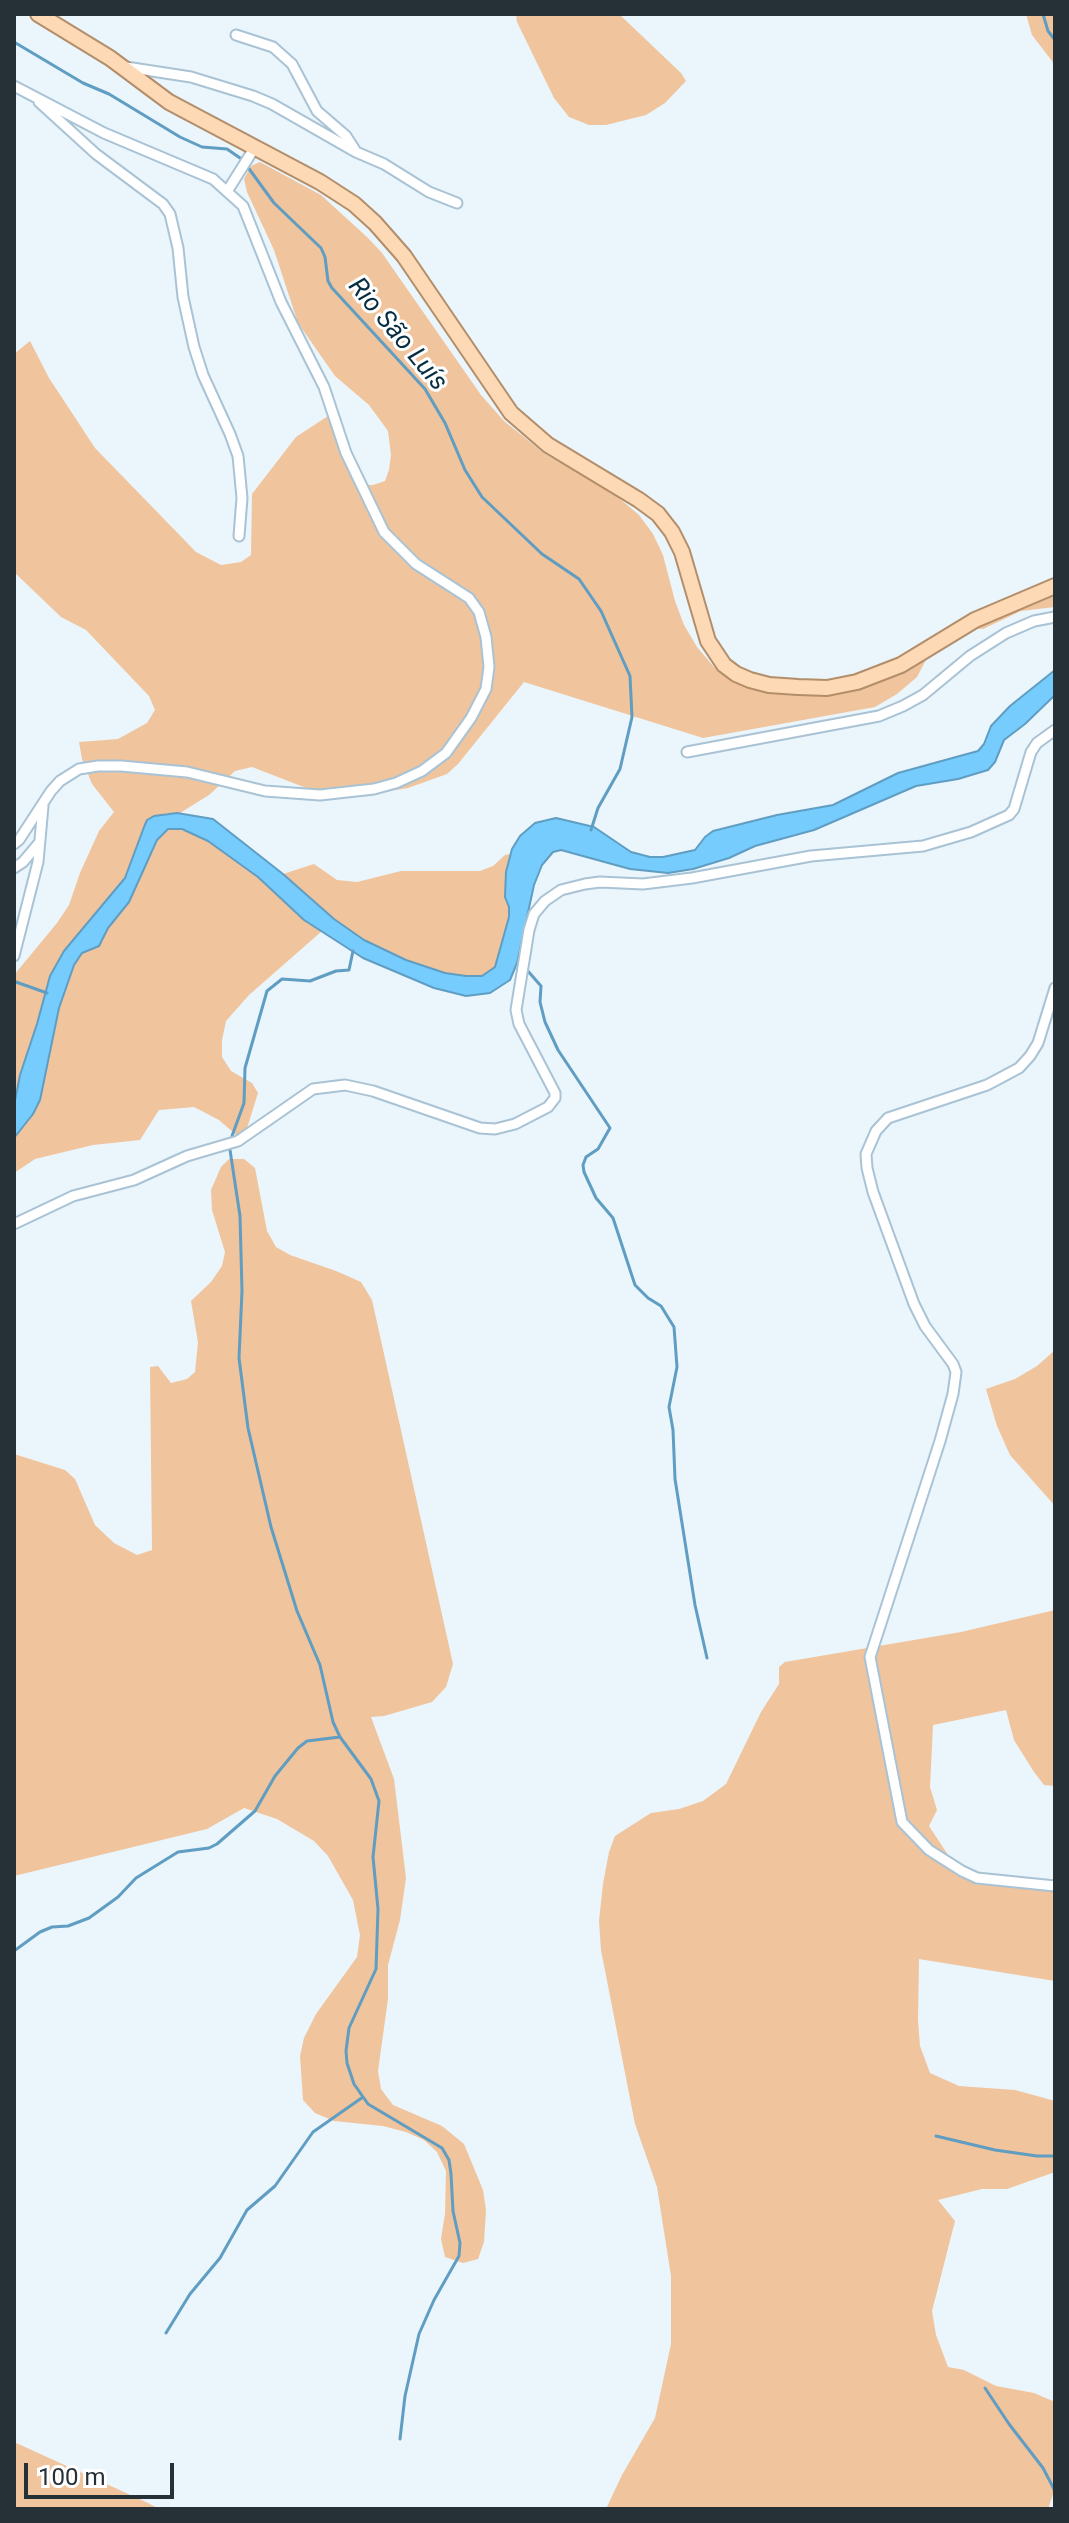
<!DOCTYPE html>
<html>
<head>
<meta charset="utf-8">
<style>
  body { margin:0 }
  #map { position:relative; width:1069px; height:2523px; overflow:hidden; background:#eaf5fc; font-family:Roboto,sans-serif }
  canvas { display:block }
  .frame { position:absolute; inset:0; border:16px solid #263037; pointer-events:none }
  .scale { position:absolute; left:24px; top:2463px; width:150px; height:36px; box-sizing:border-box; border:4px solid #263037; border-top:0; padding-left:10px; font-size:24px; line-height:28px; white-space:nowrap; color:#263037; -webkit-text-stroke:6px #fff; paint-order:stroke }
</style>
</head>
<body>
<div id="map">
<canvas width="1069" height="2523"></canvas>
<div class="frame"></div>
<div class="scale">100 m</div>
</div>
<script>
const context = document.querySelector('canvas').getContext('2d');
context.lineJoin = 'round';
function fill(path, color) { context.fillStyle = color; context.fill(path, 'evenodd'); }
const toPath = rows => new Path2D(rows.map(r => 'M' + r).join(''));
function stroke(path, color, width, dash) { context.strokeStyle = color; context.lineWidth = width; context.lineCap = dash ? 'butt' : 'round'; context.setLineDash(dash || []); context.stroke(path); }
function drawText(font, color, halo, rows, align = 'center') {
  context.font = font + ' Roboto,sans-serif'; context.lineWidth = 6; context.setLineDash([]); context.textBaseline = 'middle'; context.strokeStyle = halo; context.fillStyle = color; for (const [text, x, y, turn = 0] of rows) {
    context.save(); context.translate(x, y); context.rotate((+turn || 0) * Math.PI / 180); context.textAlign = isNaN(turn) ? turn : align; if (halo) context.strokeText(text, 0, 0); context.fillText(text, 0, 0); context.restore();
  }
}
fill(toPath([
  [516,14,619,14,681,73,686,81,665,103,646,115,606,125,589,125,569,117,554,98,517,22],
  [1026,14,1055,14,1055,69,1052,61,1032,35],
  [260,162,321,195,368,238,382,253,481,395,504,421,545,454,613,493,639,515,653,534,663,555,675,601,684,625,697,647,714,667,740,680,781,690,809,692,847,687,882,676,903,664,963,622,1055,586,1055,607,1021,611,983,629,963,628,948,635,928,656,917,677,897,694,875,707,703,738,524,682,458,764,447,774,408,788,351,797,314,791,252,767,235,771,209,795,180,813,167,813,147,820,125,878,64,951,50,976,37,1024,20,1075,14,1106,14,975,57,923,69,905,80,873,99,831,114,812,92,784,82,759,79,742,118,739,147,723,155,710,149,696,86,630,61,617,14,572,14,354,30,341,49,378,95,448,196,552,221,565,241,562,251,555,252,494,296,437,331,414,346,462,358,479,366,485,373,485,385,481,389,470,391,455,388,431,369,405,335,376,298,323,274,250,247,192,244,179,251,166],
  [174,828,191,833,208,841,258,877,304,920,322,931,249,995,226,1021,222,1040,222,1057,231,1071,252,1083,258,1093,243,1141,219,1120,194,1107,159,1110,140,1140,93,1145,35,1159,14,1173,14,1138,33,1114,40,1100,59,1007,74,965,82,953,99,946,108,928,129,902,161,834,168,829],
  [510,854,506,872,505,897,509,907,509,917,495,967,482,976,466,977,445,973,406,960,364,940,334,919,283,874,314,864,337,880,357,882,401,871,480,871,493,866,505,855],
  [229,1159,244,1159,255,1168,267,1231,276,1247,290,1255,336,1271,361,1282,372,1300,453,1664,446,1687,432,1702,384,1716,371,1717,394,1779,406,1878,400,1920,388,1965,388,1999,378,2071,381,2089,393,2105,442,2126,464,2144,483,2190,486,2210,484,2242,478,2259,463,2263,445,2257,441,2239,445,2214,446,2171,437,2152,424,2140,406,2132,383,2126,334,2121,315,2113,303,2100,300,2056,304,2038,316,2014,357,1957,360,1935,353,1900,328,1856,314,1841,277,1819,244,1808,207,1829,14,1876,14,1454,65,1470,75,1479,95,1525,114,1543,137,1555,152,1550,150,1367,158,1366,171,1383,187,1379,195,1372,198,1342,191,1301,211,1282,222,1266,225,1252,212,1210,211,1190,221,1167],
  [1055,1350,1055,1506,1010,1455,997,1426,986,1389,1015,1379,1037,1366],
  [1055,1610,1055,1786,1044,1785,1034,1772,1014,1740,1006,1710,933,1725,930,1787,937,1810,929,1826,956,1867,977,1875,1055,1888,1055,1981,919,1959,918,2020,920,2046,930,2073,959,2086,1015,2090,1055,2101,1055,2172,1007,2189,982,2189,938,2200,955,2221,932,2311,936,2335,948,2367,964,2370,996,2386,1034,2393,1055,2402,1055,2488,1048,2509,606,2509,622,2475,655,2418,671,2344,671,2276,657,2187,635,2124,601,1950,599,1921,603,1884,609,1852,615,1836,651,1813,679,1809,703,1801,726,1784,761,1712,779,1684,779,1667,785,1662,961,1632],
  [14,2442,148,2503,159,2509,14,2509]
]), '#f0c49c');
const water = toPath([
  [1055,670,1055,695,1025,724,1004,740,995,762,988,770,958,779,916,786,814,830,755,846,729,858,693,869,668,873,630,869,561,850,553,852,542,865,534,885,517,963,510,980,490,993,466,996,434,988,363,958,304,920,258,877,208,841,182,829,168,829,157,840,129,902,108,928,99,946,82,953,74,965,59,1008,40,1100,33,1114,14,1138,14,1106,20,1075,37,1024,50,976,64,951,125,878,144,827,147,820,154,816,177,813,213,819,283,874,334,919,364,940,406,960,445,973,466,976,482,976,495,967,509,917,509,907,505,897,506,872,512,849,520,836,535,823,556,818,594,827,631,852,650,857,663,857,695,850,705,837,713,831,777,815,833,805,898,773,978,751,984,744,991,726,1010,706,1055,670]
]);
fill(water, '#77ccfe');
stroke(water, '#5f9dc2', 2);
stroke(toPath([
  [1043,14,1048,31,1055,40],
  [14,42,83,83,109,94,180,137,202,147,227,149,243,160],
  [247,166,274,203,321,248,325,257,328,281,332,288,425,389,445,423,465,470,482,497,542,554,579,579,601,611,630,676,632,717,620,769,598,808,591,830],
  [527,970,541,986,540,1002,545,1022,558,1050,610,1128,598,1149,586,1157,583,1165,584,1172,596,1198,613,1218,635,1285,648,1298,661,1306,674,1327,677,1367,669,1407,673,1430,675,1479,695,1605,707,1658],
  [16,982,47,993],
  [232,1136,244,1103,245,1068,267,991,282,979,310,981,336,971,349,970,353,951],
  [230,1150,240,1216,242,1291,239,1358,248,1428,271,1527,297,1611,320,1665,333,1722,340,1737,371,1779,379,1801,373,1857,378,1909,376,1969,349,2028,346,2051,347,2063,354,2084,368,2104,442,2148,449,2160,451,2174,453,2211,460,2243,459,2256,434,2300,419,2334,405,2396,400,2439],
  [14,1951,40,1932,52,1927,68,1926,89,1918,118,1897,136,1878,178,1852,209,1848,217,1844,255,1811,275,1776,298,1748,307,1741,340,1737],
  [936,2136,995,2150,1037,2156,1055,2156],
  [166,2333,190,2294,220,2258,247,2210,275,2186,313,2132,363,2097],
  [985,2388,1009,2424,1043,2468,1055,2491]
]), '#5f9dc2', 3);
const minor = toPath([
  [236,35,273,47,292,64,317,111,346,136,355,150],
  [126,67,191,77,253,96,272,104,356,152,384,164,429,192,457,203],
  [14,86,104,133,213,179,243,206,281,302,324,387,346,453,384,532,416,564,469,598,479,612,486,637,489,667,486,689,471,718,446,753,422,771,396,783,374,789,320,795,265,791,187,772,121,766,98,766,79,769,60,781,51,791,19,840,14,844],
  [39,102,96,154,163,204,170,214,178,248,183,297,194,347,203,375,230,434,238,456,242,498,239,536],
  [228,190,255,147],
  [687,752,879,716,903,706,923,695,970,656,1006,633,1034,621,1055,617],
  [14,868,23,862,39,843],
  [14,956,38,862,43,806],
  [1055,988,1038,1043,1030,1056,1019,1068,987,1085,888,1118,876,1131,866,1154,867,1168,873,1192,914,1304,925,1326,953,1364,956,1372,953,1394,940,1441,870,1657,902,1822,929,1850,962,1871,977,1878,1055,1886],
  [14,1224,73,1196,134,1180,187,1156,238,1141,313,1089,345,1085,373,1091,480,1128,495,1129,515,1124,548,1107,555,1098,555,1093,519,1024,516,1010,529,930,534,914,545,901,561,890,585,884,600,882,643,884,692,878,811,856,923,846,971,832,1009,815,1014,809,1031,752,1037,743,1055,730]
]);
const primary = toPath([
  [38,14,110,58,169,102,320,182,354,204,375,223,404,256,511,413,548,445,639,500,658,514,672,532,682,552,708,641,724,665,736,674,750,680,769,685,798,687,827,688,857,682,901,665,975,620,1055,586]
]);
stroke(minor, '#a9c3d5', 13);
stroke(primary, '#b28e6a', 18);
stroke(minor, '#fff', 9);
stroke(primary, '#fed9b6', 14);
drawText('italic 26px', '#062e42', '#fff', [
  ["Rio São Luís",397,335,50]
]);
</script>
</body>
</html>
